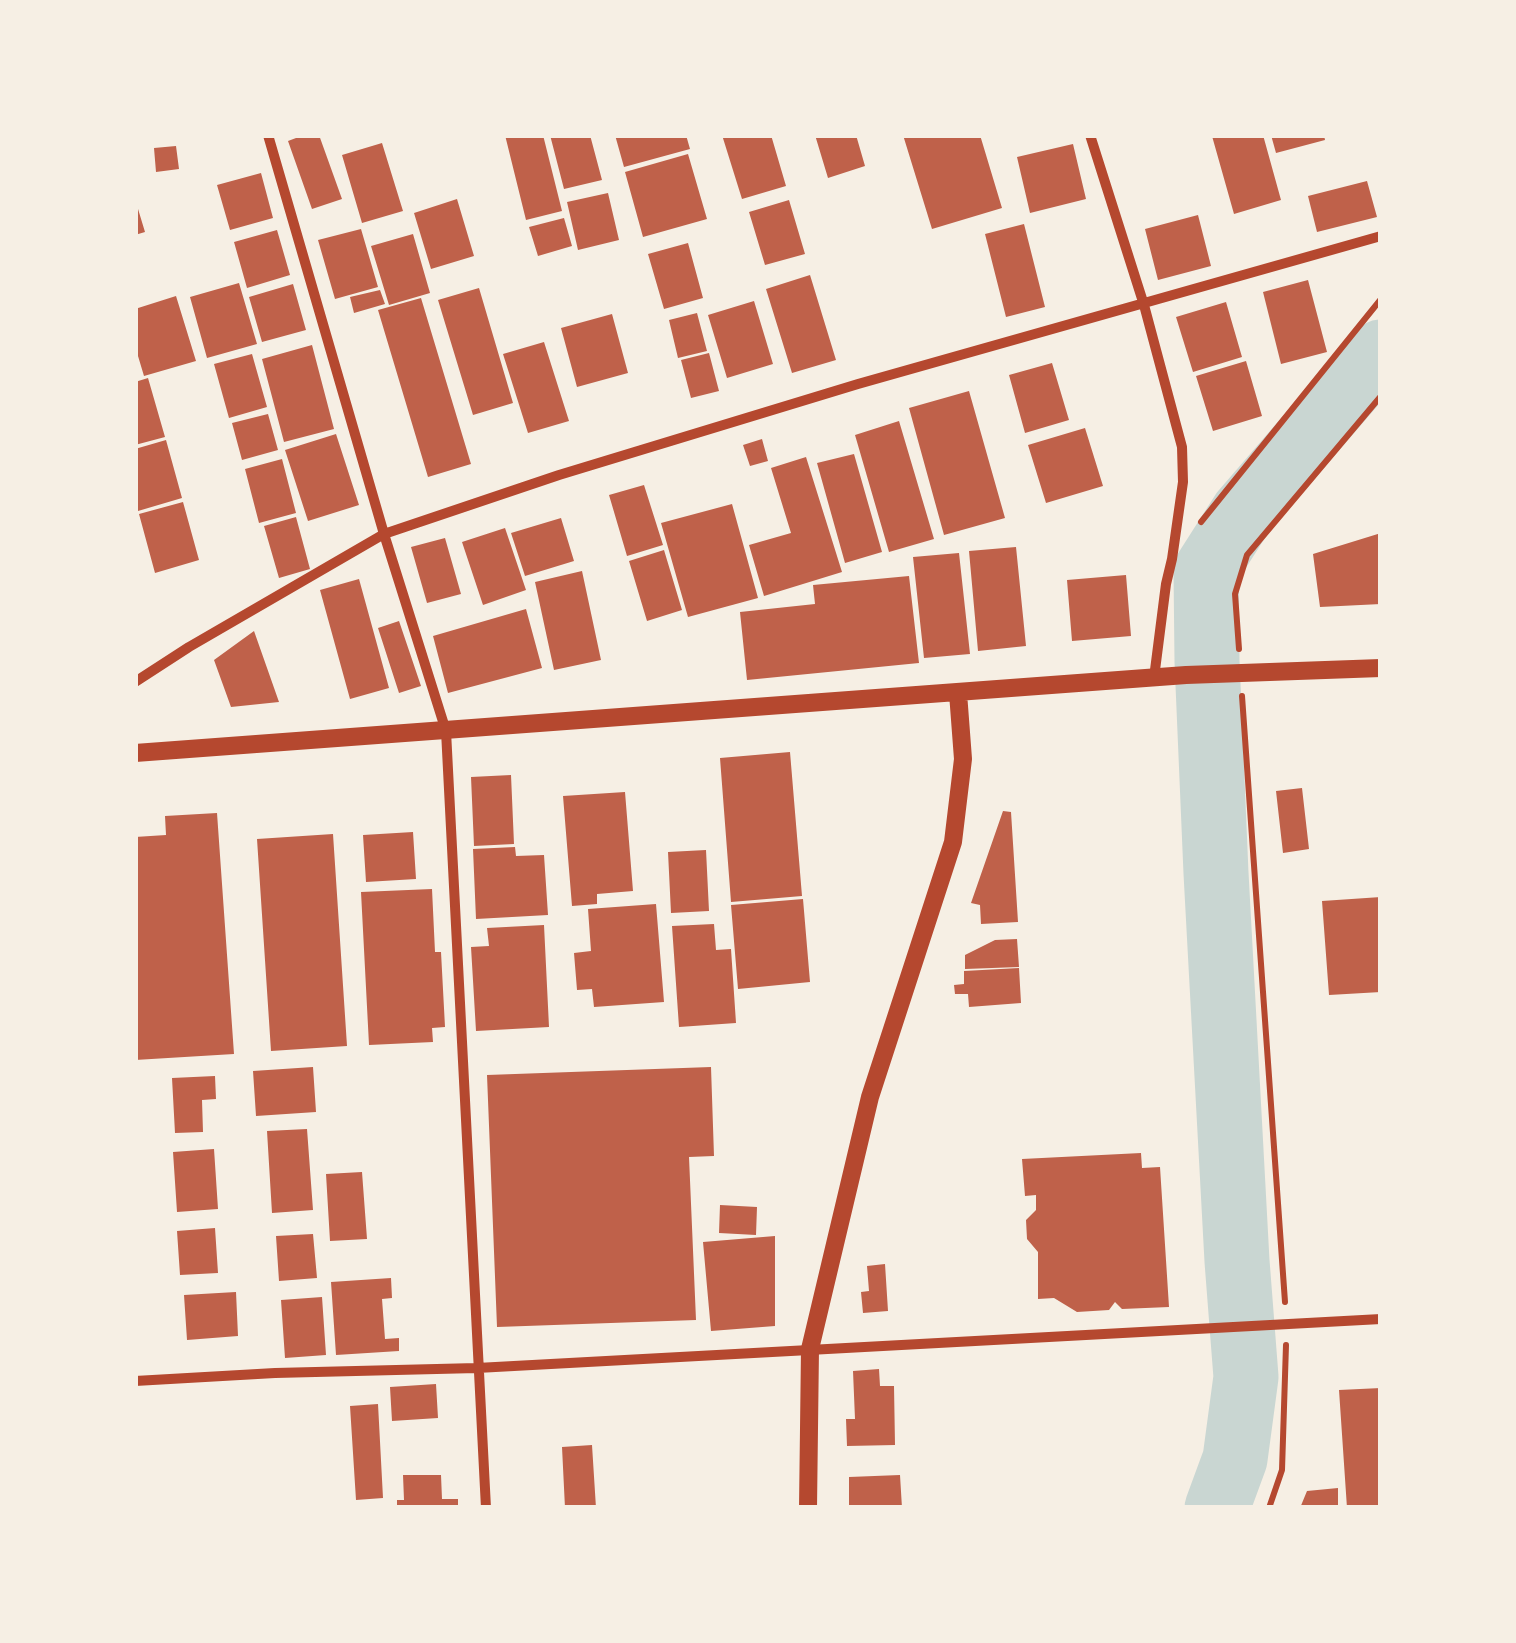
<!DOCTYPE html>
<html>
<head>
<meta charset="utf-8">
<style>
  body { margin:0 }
  #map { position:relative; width:1516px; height:1643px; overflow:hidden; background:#f6efe4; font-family:"Open Sans",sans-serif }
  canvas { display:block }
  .frame { position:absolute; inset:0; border:138px solid #f6efe4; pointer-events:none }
</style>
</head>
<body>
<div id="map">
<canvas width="1516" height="1643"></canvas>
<div class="frame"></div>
</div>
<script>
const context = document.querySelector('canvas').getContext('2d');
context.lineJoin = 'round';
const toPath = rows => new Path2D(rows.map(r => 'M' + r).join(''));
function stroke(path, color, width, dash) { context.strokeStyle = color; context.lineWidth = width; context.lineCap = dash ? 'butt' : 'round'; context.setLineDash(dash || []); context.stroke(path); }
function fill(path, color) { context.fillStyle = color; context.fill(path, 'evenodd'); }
stroke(toPath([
  [1217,1508,1235,1459,1246,1377,1237,1261,1216,873,1207,661,1206,570,1243,512,1381,352]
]), '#c9d6d2', 65);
fill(toPath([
  [304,135,319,135,342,199,312,209,288,141],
  [505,135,543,135,562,211,526,220],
  [550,135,590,135,602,180,564,189],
  [615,135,686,135,690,149,624,167],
  [722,135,771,135,786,186,742,199],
  [815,135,856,135,865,166,828,178],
  [903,135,980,135,1002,208,932,229],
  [1263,135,1281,200,1234,214,1212,136],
  [1271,135,1324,135,1325,140,1276,153],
  [382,143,403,211,362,223,342,155],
  [1073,144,1086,199,1030,213,1017,157],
  [176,146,179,169,156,172,154,148],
  [688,154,707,219,643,237,625,172],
  [261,173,273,218,230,230,217,185],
  [1367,181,1377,217,1317,232,1308,196],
  [608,193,619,240,578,250,567,202],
  [135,199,145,232,135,235],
  [457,199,474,256,431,269,414,213],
  [789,200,805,254,765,265,749,212],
  [1198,215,1211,266,1158,280,1145,229],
  [564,218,572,246,538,256,529,227],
  [1024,224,1045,307,1006,317,985,234],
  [361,229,378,287,335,299,318,240],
  [277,230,290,275,247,288,234,242],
  [413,234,430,293,389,305,371,246],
  [688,243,703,298,664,309,648,254],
  [810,275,836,360,792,373,766,289],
  [1308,280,1327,352,1281,364,1263,292],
  [239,283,257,344,207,358,190,297],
  [293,284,306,330,262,342,249,297],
  [479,288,513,403,473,415,438,300],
  [380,290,385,304,354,313,350,297],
  [176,296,196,361,144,376,135,346,135,309],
  [421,298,471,464,428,477,378,310],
  [754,301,773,364,727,378,708,315],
  [1226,302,1242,357,1193,372,1176,317],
  [697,313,707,351,678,358,669,320],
  [612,314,628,373,577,387,561,328],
  [544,342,569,421,528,433,503,354],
  [312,345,334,429,284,442,262,359],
  [709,353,719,391,691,398,681,360],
  [252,354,267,407,229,418,214,364],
  [1246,361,1262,416,1213,431,1196,376],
  [1052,363,1069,420,1025,433,1009,375],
  [148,378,165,437,135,445,135,382],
  [969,391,1005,518,944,535,909,408],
  [268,414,278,450,242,460,232,423],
  [899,421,934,539,889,552,855,435],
  [1085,428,1103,486,1046,503,1028,445],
  [336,434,359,505,308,521,285,450],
  [762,439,768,461,750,466,743,445],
  [166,440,182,498,138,511,135,501,135,449],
  [854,454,882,552,845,563,817,463],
  [806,457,842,572,764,596,749,545,791,533,771,468],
  [282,459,296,513,259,523,245,469],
  [644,485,663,545,627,556,609,495],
  [183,502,199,560,155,573,139,514],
  [732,504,758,598,688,617,661,523],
  [296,517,310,569,279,578,264,526],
  [561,518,574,561,525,576,511,533],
  [505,528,526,590,483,605,462,542],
  [1381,533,1381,604,1320,607,1313,554],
  [445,538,461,594,427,603,411,547],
  [1016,547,1026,646,978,651,969,551],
  [664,550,682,610,647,621,629,561],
  [959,553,970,654,924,658,913,557],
  [582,571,601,660,554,670,535,582],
  [1126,575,1131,636,1072,641,1067,580],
  [909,576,919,663,747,680,740,612,815,604,813,585],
  [359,579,389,688,350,699,320,590],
  [526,609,542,668,448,693,433,636],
  [399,621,421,686,399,693,378,628],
  [254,631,279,702,231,707,214,660],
  [790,752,802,896,731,902,720,758],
  [511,775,514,844,474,846,471,777],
  [1302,788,1309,849,1283,853,1276,791],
  [625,792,633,891,597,894,597,904,572,906,563,796],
  [1003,811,1011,812,1018,922,981,924,980,905,971,903],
  [217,813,234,1054,135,1060,135,837,166,835,165,816],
  [413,832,416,879,366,882,363,835],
  [333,834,347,1046,271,1051,257,839],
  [515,847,516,856,544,855,548,915,476,919,473,849],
  [706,850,709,911,671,913,668,852],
  [432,889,435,952,441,952,445,1027,432,1028,433,1042,369,1045,361,892],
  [1381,897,1381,992,1329,995,1322,901],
  [803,899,810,982,738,989,731,905],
  [656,904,664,1002,594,1007,592,989,577,990,574,953,591,951,588,909],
  [714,924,716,950,731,949,736,1023,679,1027,672,926],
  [544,925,549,1027,476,1031,471,947,489,946,487,928],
  [1017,939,1019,967,965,969,965,955,995,940],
  [1019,968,1021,1003,969,1007,968,994,955,994,954,985,964,984,964,971],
  [313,1067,316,1112,256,1116,253,1071],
  [711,1067,714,1156,689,1157,696,1320,497,1327,487,1075],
  [215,1076,216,1099,202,1100,203,1132,175,1133,172,1078],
  [307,1129,313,1210,272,1213,267,1131],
  [214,1149,218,1209,177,1212,173,1152],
  [1141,1153,1142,1168,1160,1167,1169,1307,1122,1309,1115,1302,1109,1310,1077,1312,1054,1298,1038,1299,1038,1252,1027,1239,1026,1220,1036,1210,1036,1195,1025,1196,1022,1159],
  [362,1172,367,1239,330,1241,326,1174],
  [720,1205,757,1207,756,1235,719,1233],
  [215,1228,218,1273,180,1275,177,1231],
  [313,1234,317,1278,279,1281,276,1236],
  [775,1236,775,1326,711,1331,703,1242],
  [885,1264,888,1311,863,1313,861,1292,869,1291,867,1266],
  [391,1278,392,1298,382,1299,385,1339,399,1338,399,1351,336,1355,331,1282],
  [236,1292,238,1336,187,1340,184,1295],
  [322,1297,326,1355,285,1358,281,1300],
  [879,1369,880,1386,894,1386,895,1445,847,1446,846,1419,855,1419,853,1371],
  [436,1384,438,1418,392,1421,390,1387],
  [1381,1388,1381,1508,1347,1508,1339,1390],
  [378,1404,383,1498,356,1500,350,1406],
  [592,1445,596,1508,565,1508,562,1447],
  [403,1475,441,1475,442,1499,458,1499,458,1508,397,1508,397,1500,404,1500],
  [900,1475,902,1508,849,1508,849,1477],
  [1338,1488,1338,1508,1300,1508,1307,1491]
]), '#bf614a');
stroke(toPath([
  [1201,522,1381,299],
  [1239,649,1235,594,1247,555,1381,396],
  [1242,696,1285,1302],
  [1269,1508,1282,1470,1286,1345]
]), '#b5482f', 6);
stroke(toPath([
  [268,135,384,534,446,731,486,1508],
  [1090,135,1144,305,1182,447,1183,482,1172,559,1166,584,1154,678],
  [135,682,189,647,384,534,559,475,858,384,1381,236],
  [135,1381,275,1373,477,1368,1381,1319]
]), '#b5482f', 10);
stroke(toPath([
  [135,753,1186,675,1381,668],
  [808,1508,810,1349,870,1097,953,842,963,759,958,693]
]), '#b5482f', 18);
</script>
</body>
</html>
